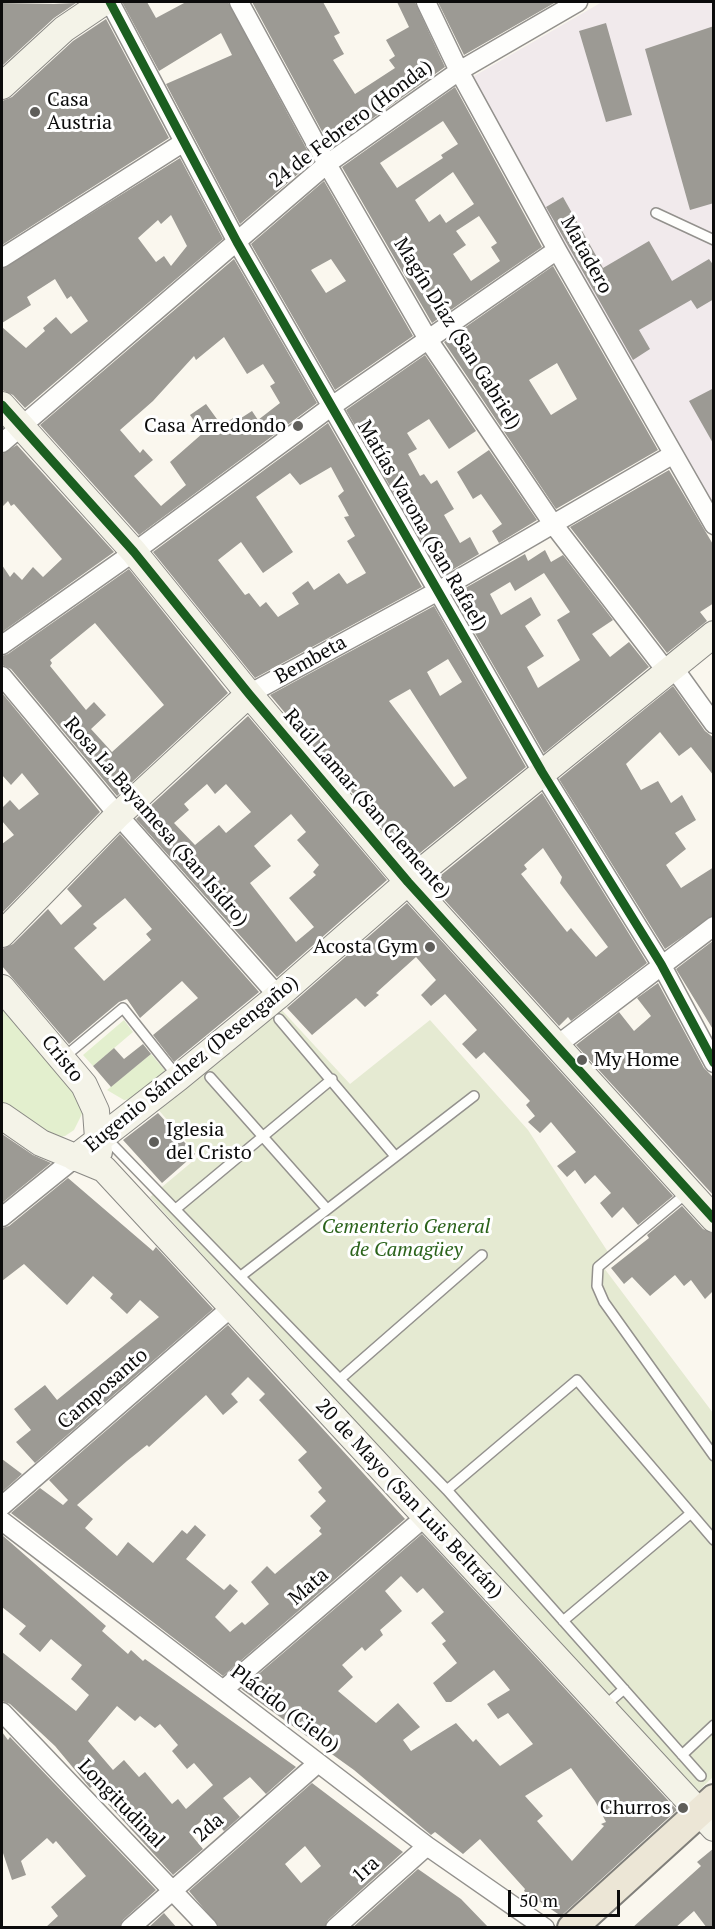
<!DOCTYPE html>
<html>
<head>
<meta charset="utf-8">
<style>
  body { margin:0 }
  #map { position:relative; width:715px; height:1929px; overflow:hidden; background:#faf7ee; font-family:"PT Serif",serif }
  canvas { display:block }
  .frame { position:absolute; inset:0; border:3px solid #0b0b0b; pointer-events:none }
  .scale { position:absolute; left:508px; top:1890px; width:112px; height:27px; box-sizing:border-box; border:3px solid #0b0b0b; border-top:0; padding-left:8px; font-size:18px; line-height:21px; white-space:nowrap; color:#0b0b0b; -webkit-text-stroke:4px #fff; paint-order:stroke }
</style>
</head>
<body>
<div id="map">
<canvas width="715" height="1929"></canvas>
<div class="frame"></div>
<div class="scale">50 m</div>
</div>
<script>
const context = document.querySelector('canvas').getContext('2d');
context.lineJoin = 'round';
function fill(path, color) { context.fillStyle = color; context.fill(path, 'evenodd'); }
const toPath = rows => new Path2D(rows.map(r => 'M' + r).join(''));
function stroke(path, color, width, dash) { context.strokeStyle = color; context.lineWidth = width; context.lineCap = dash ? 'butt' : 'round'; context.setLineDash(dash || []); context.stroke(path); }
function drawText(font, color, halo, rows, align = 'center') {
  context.font = font + ' "PT Serif",serif'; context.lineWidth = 6; context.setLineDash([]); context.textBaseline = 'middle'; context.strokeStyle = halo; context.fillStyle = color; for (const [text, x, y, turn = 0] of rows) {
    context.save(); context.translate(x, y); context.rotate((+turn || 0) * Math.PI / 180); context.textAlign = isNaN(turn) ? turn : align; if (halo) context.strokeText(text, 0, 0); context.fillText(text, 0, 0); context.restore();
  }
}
fill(toPath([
  [602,2,713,2,713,506,469,79]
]), '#f1eaec');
fill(toPath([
  [2,1002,84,1096,82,1114,74,1130,65,1136,55,1138,2,1109],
  [124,1020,133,1032,93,1066,83,1055],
  [151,1054,167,1073,132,1099,124,1100,107,1090]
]), '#e3efce');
fill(toPath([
  [279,1007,350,1084,430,1020,528,1130,608,1252,598,1260,713,1413,713,1777,695,1794,150,1197,199,1156,155,1106]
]), '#e5ead2');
fill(toPath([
  [122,2,147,2,156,18,186,2,228,2,313,161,240,224,166,84,232,55,221,33,159,71],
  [252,2,323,2,340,33,334,36,344,54,333,60,355,94,395,68,389,60,395,56,386,40,409,27,397,2,415,2,445,67,331,148],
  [438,2,556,2,464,55],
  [2,3,54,4,76,3,54,18,2,66],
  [106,19,169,138,2,245,2,101,12,97,73,41],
  [606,23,632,115,606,122,579,31],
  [714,26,714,203,690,210,645,49],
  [455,87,542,247,432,323,342,167],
  [443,121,458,144,441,155,443,158,397,188,380,163],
  [453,172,474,204,446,223,440,214,429,222,415,200],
  [479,216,497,243,491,247,500,261,471,281,453,254,466,245,456,231],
  [180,158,223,239,25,408,13,395,2,390,2,327,26,348,45,331,43,328,56,317,71,334,88,321,71,296,67,299,55,279,27,297,31,305,2,323,2,269],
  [171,215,187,246,171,266,164,256,156,262,138,238,158,220,161,224],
  [324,181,413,336,335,390,251,244],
  [331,259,346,281,326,293,311,270],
  [563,197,603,268,649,241,672,281,709,259,714,266,714,299,697,309,691,300,639,330,650,349,633,360,546,207],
  [234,259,317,403,139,535,40,425],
  [224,337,247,374,263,364,275,383,270,386,280,403,258,420,252,411,235,422,233,418,222,426,206,404,190,415,203,433,170,462,186,485,161,506,134,476,153,460,143,449,140,453,120,430,153,401,194,356,196,360],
  [553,266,658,450,556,509,444,342],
  [557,363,577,399,551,415,529,380],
  [425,355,476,431,449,449,429,419,407,433,417,449,408,454,420,476,424,474,431,484,437,480,454,509,444,515,460,543,470,537,479,554,442,576,346,410],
  [714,388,714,445,689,401],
  [328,423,422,587,255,678,153,552],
  [331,467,344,491,338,496,349,516,344,517,355,536,347,541,366,573,347,584,339,573,314,590,308,581,292,593,299,604,278,617,266,602,260,607,249,593,245,595,218,560,241,542,263,573,293,552,256,497,290,473,300,485],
  [17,445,114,552,2,632,2,565,10,577,14,572,22,580,33,567,43,577,62,559,14,504,11,506,8,501,2,507,2,454],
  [489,450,537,520,499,543,492,531,502,524,481,494,473,499,457,472],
  [669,470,714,546,714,603,700,612,707,621,667,653,570,527],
  [545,550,551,562,563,555,613,620,592,634,610,657,629,642,649,667,544,753,453,595,525,554,528,561],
  [544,573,570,612,557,620,580,660,538,688,527,667,544,656,525,626,541,615,531,597,501,615,490,594,510,582,515,591],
  [129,569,228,693,117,796,11,669,2,665,2,656,8,654],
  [95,623,164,705,112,752,91,729,106,715,94,702,86,710,50,666,52,663,50,660],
  [434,606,526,767,410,861,270,695],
  [448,659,462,682,440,696,427,672],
  [410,689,467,778,454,787,389,701],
  [673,686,705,731,714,738,714,776,691,747,679,756,660,732,626,764,641,790,658,781,671,803,682,795,696,820,675,833,686,849,666,865,681,888,714,867,714,915,665,949,559,779],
  [2,693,100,812,2,913,2,844,14,835,2,821,2,808,10,800,19,810,39,794,22,773,11,785,2,775],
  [248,716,387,880,277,977,136,819],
  [207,784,215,794,226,784,251,812,226,833,219,825,195,845,174,823,189,810,184,804],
  [291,814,306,832,297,840,319,865,313,872,316,875,289,898,314,927,296,942,250,883,271,866,254,846],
  [542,793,647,963,571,1021,568,1017,559,1026,430,884],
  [543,848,562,877,560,883,608,947,596,957,571,928,567,932,521,874,527,869,524,865],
  [120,834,259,992,174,1062,153,1035,198,998,182,981,140,1018,127,999,119,1002,69,1044,2,966,2,949,13,944,48,909,61,925,82,906,67,889],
  [125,898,152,929,146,934,151,940,104,981,74,948,97,928,93,924],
  [407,903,673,1196,638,1225,623,1207,612,1218,600,1203,611,1193,595,1175,585,1184,575,1170,567,1177,557,1166,576,1152,551,1122,540,1133,528,1122,535,1116,526,1105,530,1101,484,1052,476,1059,462,1044,477,1030,445,994,431,1006,421,995,436,980,416,957,376,993,379,995,365,1007,356,998,312,1035,287,1008],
  [714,940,714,1031,676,969],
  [658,983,704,1068,714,1078,714,1196,576,1045,619,1012,634,1031,651,1016,637,998],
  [143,1044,151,1054,111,1087,93,1066,114,1048,124,1059],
  [158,1113,195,1154,162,1183,123,1140],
  [2,1134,33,1155,51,1163,2,1203],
  [68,1178,153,1251,156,1247,213,1309,35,1463,16,1442,31,1430,14,1409,45,1385,57,1400,159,1317,140,1300,127,1314,110,1298,113,1294,93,1276,67,1305,24,1264,2,1281,2,1228,9,1226],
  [682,1206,703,1229,714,1234,714,1290,705,1299,691,1280,684,1286,675,1275,650,1296,632,1277,624,1284,611,1268,649,1238,647,1235],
  [228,1325,405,1519,223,1676,11,1513,40,1488,63,1505,68,1500,49,1480],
  [248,1377,265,1394,259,1400,307,1452,298,1460,322,1488,318,1492,326,1501,310,1516,321,1528,319,1531,322,1534,275,1574,267,1566,251,1582,269,1604,245,1625,242,1622,230,1632,215,1617,238,1591,230,1584,224,1590,186,1559,206,1535,195,1525,187,1534,182,1530,153,1563,128,1542,117,1556,85,1528,93,1519,77,1505,127,1461,147,1445,149,1447,206,1395,223,1415,238,1402,231,1394],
  [2,1459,22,1474,2,1492],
  [422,1534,677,1810,561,1916,524,1891,525,1889,480,1839,463,1854,435,1832,431,1835,354,1770,241,1689],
  [401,1576,417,1593,423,1588,444,1612,431,1623,446,1641,442,1644,457,1663,433,1683,446,1702,451,1702,494,1670,510,1690,487,1704,498,1719,508,1713,533,1744,500,1766,476,1739,473,1742,456,1723,411,1751,403,1740,420,1727,398,1703,376,1723,338,1691,353,1677,342,1665,362,1647,365,1651,383,1635,380,1630,402,1611,385,1591],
  [571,1768,595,1801,606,1822,601,1824,604,1826,572,1861,537,1821,543,1816,525,1796],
  [2,1535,106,1626,102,1631,128,1654,131,1650,143,1661,145,1659,296,1767,266,1794,250,1777,223,1798,240,1817,224,1831,209,1814,189,1832,203,1849,173,1875,108,1804,115,1798,99,1781,90,1788,55,1746,10,1704,2,1701,2,1652,76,1711,89,1695,71,1679,82,1665,51,1639,40,1652,19,1634,26,1626,2,1607],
  [117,1706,135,1721,140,1716,155,1728,160,1724,178,1745,172,1751,187,1769,194,1763,213,1785,186,1809,178,1799,172,1804,145,1772,139,1777,124,1760,113,1770,88,1741],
  [2,1732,8,1740,10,1737,156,1890,123,1920,119,1928,45,1928,58,1916,51,1907,86,1876,56,1841,53,1844,47,1838,21,1861,26,1875,12,1880,2,1850],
  [312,1783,403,1852,328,1920,324,1928,220,1928,189,1891],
  [305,1846,321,1866,301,1883,285,1864],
  [714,1848,714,1928,707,1928,694,1911,675,1928,632,1928,701,1866,697,1862],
  [418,1869,461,1899,489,1928,352,1928],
  [164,1913,177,1928,148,1928]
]), '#9c9a94');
const lane = toPath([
  [656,213,714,240],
  [279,1019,395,1156],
  [63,1058,123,1008,178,1077],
  [210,1077,327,1209],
  [105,1137,447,1490,701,1776],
  [688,1192,598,1267,597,1286,604,1302,714,1456],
  [177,1208,332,1079],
  [241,1276,474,1096],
  [340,1379,482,1255],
  [447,1490,577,1380,714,1540],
  [563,1621,690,1514],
  [608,1703,624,1689],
  [682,1755,714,1725]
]);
const street = toPath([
  [110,2,237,242,542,772,661,964,714,1063],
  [239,2,327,164,429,341,553,524,667,672],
  [426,2,459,71,557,250,714,525],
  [2,258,184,142],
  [2,443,327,164,459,71,578,2],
  [2,645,134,552,332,406,557,250],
  [673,667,714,724],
  [2,676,118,815,278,996],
  [249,694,438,591,672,455],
  [556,1046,714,926],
  [2,1217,75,1158],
  [2,1506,233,1306],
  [2,1521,427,1846,545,1928],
  [223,1690,425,1517],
  [2,1712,208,1928],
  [130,1928,318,1763],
  [335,1928,427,1846]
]);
const secondary = toPath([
  [2,86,64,29,104,2],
  [2,405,134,552,249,694,408,882,714,1219],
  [2,934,118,815,249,694],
  [2,988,84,1085,96,1111,99,1152],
  [2,1116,41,1143,104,1169,714,1828],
  [75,1158,178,1078,278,996,408,882,714,634]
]);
const primary = toPath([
  [572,1928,714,1799]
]);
stroke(lane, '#93918d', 12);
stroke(street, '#93918d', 21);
stroke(secondary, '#898884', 28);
stroke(primary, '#807f7a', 32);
stroke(lane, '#fefefc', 9);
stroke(street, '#fefefc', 18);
stroke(secondary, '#f4f3e8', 26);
stroke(primary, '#ece6d6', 28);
stroke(toPath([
  [110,2,237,242,542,772,661,964,714,1063],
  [2,405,134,552,249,694,408,882,714,1219]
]), '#1b5e20', 9);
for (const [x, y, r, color] of [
  [35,112,6,"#5f5e5a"],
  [298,426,6,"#5f5e5a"],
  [430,947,6,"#5f5e5a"],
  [582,1060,6,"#5f5e5a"],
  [154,1142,6,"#5f5e5a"],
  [683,1808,6,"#5f5e5a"]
]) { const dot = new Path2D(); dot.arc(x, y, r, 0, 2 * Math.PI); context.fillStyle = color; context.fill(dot); stroke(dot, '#fff', 2); }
drawText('20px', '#0b0b0b', '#fff', [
  ["Casa",47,100],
  ["Austria",47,123],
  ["Casa Arredondo",286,426,"right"],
  ["Acosta Gym",418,947,"right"],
  ["My Home",594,1060],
  ["Iglesia",166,1130],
  ["del Cristo",166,1153],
  ["Churros",671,1808,"right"]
], 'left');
drawText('20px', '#0b0b0b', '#fff', [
  ["24 de Febrero (Honda)",351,124,-37],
  ["Matadero",586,255,61],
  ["Magín Díaz (San Gabriel)",457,334,58],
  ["Matías Varona (San Rafael)",422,526,60],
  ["Bembeta",311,660,-29],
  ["Raúl Lamar (San Clemente)",367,804,49],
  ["Rosa La Bayamesa (San Isidro)",156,822,49],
  ["Cristo",62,1059,51],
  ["Eugenio Sánchez (Desengaño)",192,1064,-39],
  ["Camposanto",103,1389,-41],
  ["20 de Mayo (San Luis Beltrán)",409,1499,47],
  ["Mata",309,1587,-41],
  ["Plácido (Cielo)",285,1709,37],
  ["Longitudinal",121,1804,46],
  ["2da",209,1828,-41],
  ["1ra",366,1870,-42]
]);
drawText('italic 20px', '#2b631b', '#fff', [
  ["Cementerio General",406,1227],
  ["de Camagüey",406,1250]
]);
</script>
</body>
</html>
